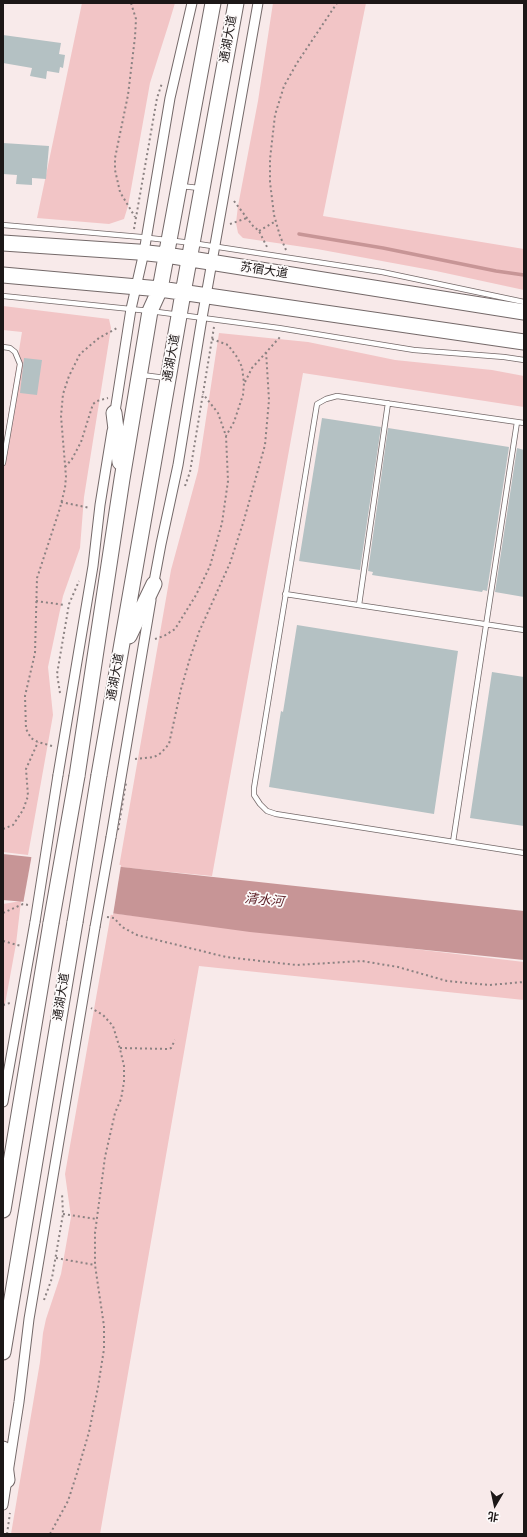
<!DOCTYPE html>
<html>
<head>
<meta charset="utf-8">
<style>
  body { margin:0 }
  #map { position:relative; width:527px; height:1537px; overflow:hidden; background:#f8eaea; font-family:"Titillium Web","Noto Sans SC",sans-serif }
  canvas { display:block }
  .frame { position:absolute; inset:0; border:4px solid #1c1717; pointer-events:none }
  .north { position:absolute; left:475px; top:1485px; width:40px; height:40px; -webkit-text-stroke:3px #fdfafa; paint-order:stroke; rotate:189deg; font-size:11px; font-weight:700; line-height:16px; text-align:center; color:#1c1717 }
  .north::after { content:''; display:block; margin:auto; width:14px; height:18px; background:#1c1717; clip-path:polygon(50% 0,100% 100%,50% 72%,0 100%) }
</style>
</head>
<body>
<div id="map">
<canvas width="527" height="1537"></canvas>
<div class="frame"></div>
<div class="north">北</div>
</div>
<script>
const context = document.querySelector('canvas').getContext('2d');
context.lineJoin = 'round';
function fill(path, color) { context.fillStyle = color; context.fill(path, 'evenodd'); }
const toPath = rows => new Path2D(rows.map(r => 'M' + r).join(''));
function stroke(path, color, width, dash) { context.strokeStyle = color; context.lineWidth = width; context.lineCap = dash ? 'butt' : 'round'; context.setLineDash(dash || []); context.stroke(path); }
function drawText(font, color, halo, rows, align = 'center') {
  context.font = font + ' "Titillium Web","Noto Sans SC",sans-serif'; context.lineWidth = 3.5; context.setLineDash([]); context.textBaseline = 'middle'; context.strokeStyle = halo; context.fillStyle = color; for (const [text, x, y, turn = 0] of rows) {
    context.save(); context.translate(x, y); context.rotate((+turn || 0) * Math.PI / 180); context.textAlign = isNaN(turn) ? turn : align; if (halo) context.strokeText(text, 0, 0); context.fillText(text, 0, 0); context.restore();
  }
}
fill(toPath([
  [82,3,175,3,169,23,150,83,128,206,124,219,109,224,37,218],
  [273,3,366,3,323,216,524,249,524,290,436,271,317,249,243,238,238,233,236,223,238,206,258,101],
  [3,306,109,319,111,328,84,497,80,548,63,596,48,667,53,715,28,855,3,852,3,447,22,332,3,330],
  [219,333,308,342,395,360,492,370,524,376,524,407,303,373,212,876,119,867,171,570,198,471],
  [21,901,16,944,3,1015,3,904],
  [111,913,524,962,524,1000,199,966,100,1534,11,1534,40,1362,43,1333,46,1319,61,1274,71,1217,65,1174]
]), '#f2c5c6');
fill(toPath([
  [3,854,524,911,524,960,250,932,37,903,3,900]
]), '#c79596');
fill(toPath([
  [32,854,121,865,113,915,23,904]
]), '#f8eaea');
stroke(toPath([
  [299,234,383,248,496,271,524,275]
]), '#c79596', 3.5);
fill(toPath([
  [3,35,61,43,59,54,65,55,63,68,60,67,59,73,47,71,46,79,30,76,32,68,3,63],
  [3,143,49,146,46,179,32,178,32,185,16,184,17,175,3,174],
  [24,358,42,360,37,395,20,393],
  [322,418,381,427,360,570,299,561],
  [388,428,509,447,487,591,483,590,482,592,372,575,373,572,368,571],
  [517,448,524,450,524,597,495,592],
  [297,625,458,651,434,814,269,787,281,711,283,712],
  [492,672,524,677,524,826,470,818]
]), '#b4c1c3');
const lane = toPath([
  [181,186,199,188],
  [3,225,141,237,192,243,382,272,524,302],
  [3,296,150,311,279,328,414,350,504,357,524,360],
  [3,347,10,348,15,352,20,364,3,463],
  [142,375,166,378],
  [524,423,337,396,326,399,317,404,254,788,254,795,260,804,267,811,276,814,524,853],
  [285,594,524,630],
  [359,605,388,403],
  [453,842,517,422]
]);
const street = toPath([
  [114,418,131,309,144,252,170,98,192,3],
  [153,587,161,544,178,465,202,318,258,3],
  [58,775,93,566,100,505,112,431],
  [111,837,151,600],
  [3,1102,35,922],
  [3,1505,19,1402,29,1319,95,927]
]);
const primary = toPath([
  [3,243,138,252,166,255,524,312],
  [3,275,160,289,524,342],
  [114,413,120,462],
  [129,636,154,584],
  [99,775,183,293,236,3],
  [77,776,122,479,150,311,160,289,213,3],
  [3,1210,51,923],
  [3,1352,75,922],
  [3,1449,7,1480]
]);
stroke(lane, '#746969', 6);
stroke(street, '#746969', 11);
stroke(primary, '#746969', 17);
stroke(toPath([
  [131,3,136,19,135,37,128,95,115,158,115,170,120,192,135,217],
  [234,201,253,226,259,231,267,247],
  [230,224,247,218],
  [134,229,157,98,162,83],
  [259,231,276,221],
  [286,250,280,236,274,215,270,182,270,159,275,115,284,86,297,63,337,3],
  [212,339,228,345,237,357,242,367,244,383,243,395,234,422,226,436],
  [245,382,252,368,280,337],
  [65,467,72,459,81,442,93,404,97,401,108,398],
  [185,486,190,472,214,327],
  [61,502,90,508],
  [36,601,65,605],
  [155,639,164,636,175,629,196,595,210,566,222,523,228,481,226,436,218,413,203,394],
  [60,693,57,674,69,604,79,581],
  [52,746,38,742,31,738,26,729,25,696,35,653,37,578,60,508,65,488,66,477,61,416,63,394,69,376,80,354,99,338,117,328],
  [135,759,154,757,161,753,169,744,181,689,190,658,199,632,230,563,244,520,265,445,269,400,266,351],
  [3,829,13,825,23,810,28,796,26,769,38,742],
  [3,913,23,904,28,905],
  [107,917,114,918,122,927,137,935,226,957,296,965,362,961,398,967,447,981,489,985,524,982],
  [3,941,21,946],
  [3,1005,10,1003],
  [120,1048,169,1049,171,1048,175,1040],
  [63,1214,97,1219],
  [56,1258,95,1265],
  [44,1300,52,1278,63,1214,62,1193],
  [7,1534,10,1513],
  [50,1534,68,1501,77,1473,89,1432,98,1387,104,1349,104,1326,95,1265,95,1233,105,1157,115,1113,121,1099,124,1082,124,1066,120,1049,113,1026,103,1015,91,1008]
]), '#8b8282', 2, [2, 3]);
stroke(lane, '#fff', 4.5);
stroke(street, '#fff', 9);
stroke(primary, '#fff', 15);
const streetBridge = toPath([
  [35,922,58,775],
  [95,927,111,837]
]);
const primaryBridge = toPath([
  [75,922,99,775],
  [51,923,77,776]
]);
stroke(streetBridge, '#746969', 11, []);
stroke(primaryBridge, '#746969', 17, []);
stroke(toPath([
  [118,830,126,783]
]), '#8b8282', 2, [2, 3]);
stroke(streetBridge, '#fff', 9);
stroke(primaryBridge, '#fff', 15);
drawText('12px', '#1c1717', '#fdfafa', [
  ["通湖大道",229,39,-80],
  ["苏宿大道",264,271,9],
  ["通湖大道",172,358,-80],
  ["通湖大道",116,677,-80],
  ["通湖大道",62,997,-81]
]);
drawText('italic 13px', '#5b1d24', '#fdfafa', [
  ["清水河",264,901,6]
]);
</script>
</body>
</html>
